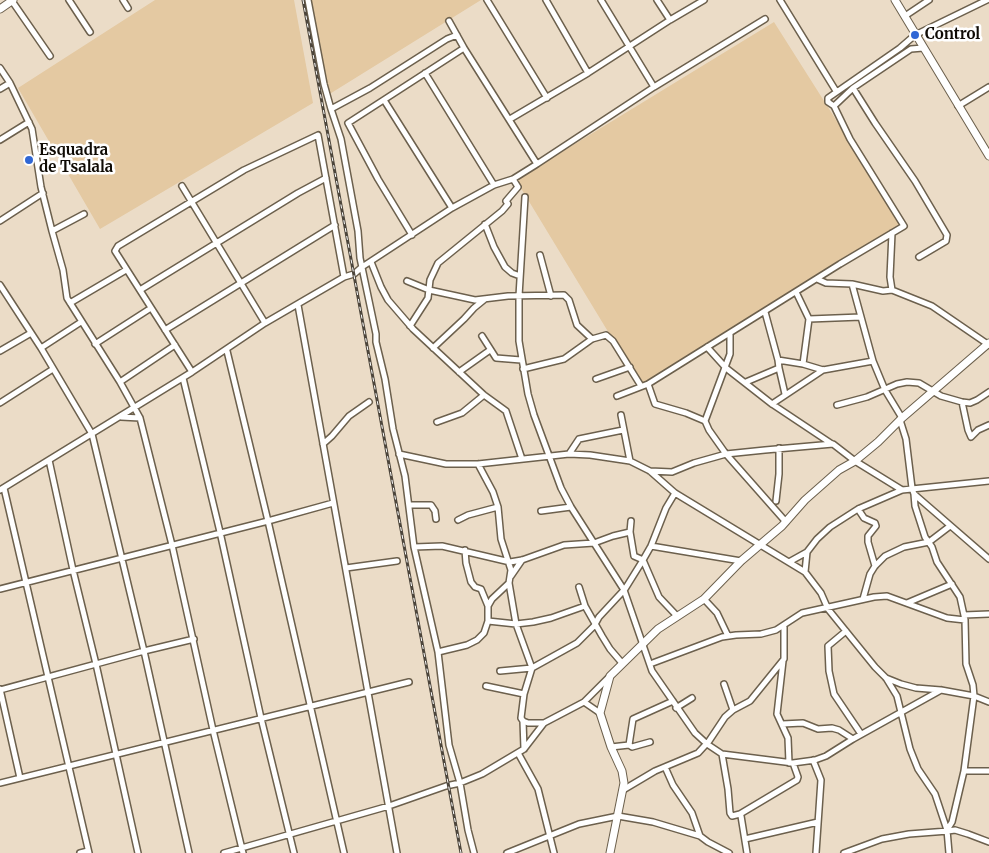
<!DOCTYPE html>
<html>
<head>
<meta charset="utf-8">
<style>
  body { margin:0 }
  canvas { display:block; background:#ebdcc7 }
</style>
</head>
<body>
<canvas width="989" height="853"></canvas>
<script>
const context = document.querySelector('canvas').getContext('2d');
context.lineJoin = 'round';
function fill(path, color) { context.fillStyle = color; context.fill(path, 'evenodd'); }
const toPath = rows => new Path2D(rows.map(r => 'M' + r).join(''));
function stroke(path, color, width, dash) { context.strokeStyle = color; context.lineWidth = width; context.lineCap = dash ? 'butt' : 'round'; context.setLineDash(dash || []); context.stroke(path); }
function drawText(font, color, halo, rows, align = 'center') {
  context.font = font + ' Merriweather,serif'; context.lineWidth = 5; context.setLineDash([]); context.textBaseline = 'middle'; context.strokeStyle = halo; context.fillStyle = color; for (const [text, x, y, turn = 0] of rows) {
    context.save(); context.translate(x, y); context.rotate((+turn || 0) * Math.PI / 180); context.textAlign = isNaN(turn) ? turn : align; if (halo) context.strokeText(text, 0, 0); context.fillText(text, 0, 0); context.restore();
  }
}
fill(toPath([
  [155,0,294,0,313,103,100,229,18,88],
  [311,0,481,0,328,95],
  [774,22,902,224,641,386,516,180]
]), '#e4c9a2');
const street = toPath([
  [69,0,90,32],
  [123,0,128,8],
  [308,0,324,84,331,109],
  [487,0,547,98],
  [546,0,588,73],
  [601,0,654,87],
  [657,0,670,20],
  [780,0,836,91],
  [12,1,50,56],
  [905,16,929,0],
  [449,21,464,48,537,164],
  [457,35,447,39,370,88,331,109,341,139,358,231,360,258,376,334,376,342,385,379,393,429,405,476,414,547,438,652,449,745,460,783,468,830,474,853],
  [0,68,10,83,32,129,41,187,52,231,63,270,67,298,120,382,140,418,172,545,213,730,243,853],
  [425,73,494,185],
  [853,88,875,123,915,181,947,235,946,241,919,257],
  [0,89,10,83],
  [384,100,452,208],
  [834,106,853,88,905,53,911,49,923,48],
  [958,106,989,87],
  [510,119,588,73,670,20,704,0],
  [0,140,29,122],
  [182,186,265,323],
  [525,197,519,296,519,341,528,394,534,415,561,488,571,507,624,590,652,671,695,733,707,744,722,754],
  [0,221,43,193],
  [485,224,494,247,505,267,512,273,520,276],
  [52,231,84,214],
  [892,233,890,277,892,290,932,306,989,345],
  [412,235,378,179,348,123,464,48],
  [540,255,551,296],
  [371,262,381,287,388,300,413,329,484,395,506,411,522,459],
  [817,279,826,283,852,284,873,361,885,390,902,418],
  [407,281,429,290,475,300,508,296,564,295,569,300,577,325,592,339],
  [852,284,883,291,892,290],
  [0,285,41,348,92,434,144,651,189,853],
  [140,290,298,193,326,178],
  [796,292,809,319,803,364],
  [70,303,126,270],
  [298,305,397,853],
  [765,312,778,360],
  [809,319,861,317],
  [410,326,428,298,430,280,438,263,502,211,508,204,506,201,518,187,513,179],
  [165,330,335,225],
  [482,336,496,358,521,360],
  [95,344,151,308],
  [707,347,726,368,772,404,832,444],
  [41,348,81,322],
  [433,348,464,319,474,308,485,299],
  [0,351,31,333],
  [227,351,268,521,344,853],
  [779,368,785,394],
  [523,369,564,359,592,339,606,335,613,341,641,386],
  [192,372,115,251,118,246,244,170,318,135,344,277],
  [459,372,490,350],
  [183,378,220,532,261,718,294,853],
  [596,379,630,367],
  [120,382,175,345],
  [746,382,779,368,778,360,803,364,823,370,873,361],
  [617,396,648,384],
  [962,402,968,430,971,437,978,430,989,425],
  [0,403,53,369],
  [772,404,823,370],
  [837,405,867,397,897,384,907,382,919,383,941,396,962,402,970,403,977,400,989,392],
  [621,415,630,461],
  [121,417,140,418],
  [900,420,906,439,912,488,914,494,989,559],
  [705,421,730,354,730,333],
  [437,422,462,413,484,395],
  [323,444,332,436,349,416,369,402],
  [399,454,446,464,478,464,569,454,590,455,630,461,650,471,675,493,805,572,821,593,828,609,875,667,886,678,897,696,910,749,918,769,935,794,947,830,949,853],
  [569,454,579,439,623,430],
  [49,460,73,570,96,664,138,853],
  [478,464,493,492,498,507,501,539,511,570,509,583,492,599,488,606,488,621],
  [650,471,672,472,694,463,726,454,765,450,833,444,855,461,902,490],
  [4,488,89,853],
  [0,490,192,372,265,323,344,277,354,274,362,267,452,208,494,185,513,179,537,164,654,87,765,19],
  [914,494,915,506,925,537,932,547,937,562,960,597,965,620,966,664,973,685,974,696,964,771,952,822,947,830],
  [776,501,779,474,779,448],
  [409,505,431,505,435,511,436,519],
  [858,509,864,518,875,523,876,526,868,536,868,542,875,566],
  [541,511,571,507],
  [458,520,468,515,498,507],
  [631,521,630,532,634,556,643,560,659,597,677,616],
  [786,522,726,454,709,430,705,421,686,413,655,404,648,384,840,264,904,226,850,139,834,106,828,102,828,98,900,48,915,35,987,0],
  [651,546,741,561],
  [414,547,442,546,510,562,522,560,564,545,594,543,613,536,630,532],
  [465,550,466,563,471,582,475,587,481,589,488,606],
  [789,562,807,552,817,539,830,527,858,509,902,490,989,481],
  [346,568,397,561],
  [805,572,807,552],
  [511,576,522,560],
  [509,583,516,624,532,668,524,694,521,718,523,721,528,723,544,723],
  [579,587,585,606,602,636,610,649,622,663],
  [0,589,268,521,333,503],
  [704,599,717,613,728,636],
  [863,599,870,574,875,566,885,556,904,547,929,542,950,526],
  [907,603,952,584],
  [964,615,989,614],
  [846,631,828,646,829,671,834,694,861,734],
  [438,652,467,645,477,640,484,633,488,621,516,624,533,622,551,618,585,606],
  [783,661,777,714,788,738,789,763],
  [650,664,722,637,736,635,761,634,776,630,802,613,874,597,887,596,947,618,965,620],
  [500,671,532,668,577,643,594,626,599,617,625,589,643,560,651,546,666,508,675,493],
  [886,678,901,684,916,688,941,690,974,696,989,702],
  [724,684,733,710],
  [486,686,524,694],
  [0,689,20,778],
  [0,690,144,651,194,639],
  [584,702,610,676],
  [676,708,692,698],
  [523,721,524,749],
  [782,724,803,723,818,729,832,728,839,730,853,739],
  [629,745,633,719,673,701],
  [611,747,629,745,632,747,650,742],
  [518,753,538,789,554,853],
  [813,760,821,780,816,853],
  [665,767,673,785,692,813,700,836,708,842,729,853],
  [964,771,989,771],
  [0,783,409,682],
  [623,790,655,771,698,753,709,741,725,717,733,710,750,701,784,659,784,625],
  [740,814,797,780,798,777,793,763],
  [745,839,818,822],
  [80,853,88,851],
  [224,853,389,806,446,786,460,783,482,774,524,749,544,723,584,702,600,713],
  [507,853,579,824,618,816,653,822,700,836],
  [747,853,741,816,740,814,732,816,730,813,728,789,722,754,793,763,815,760,826,756,853,739,941,690],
  [844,853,882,839,909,834,948,831,955,830,968,834,989,842]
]);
const secondary = toPath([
  [895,0,989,156],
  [0,9,13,0],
  [610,853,624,783,622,771,611,747,600,713,610,676,658,629,704,599,741,561,782,526,805,500,839,470,855,461,878,442,902,418,989,343]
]);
stroke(street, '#6c604d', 8);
stroke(secondary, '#6c604d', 9);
stroke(street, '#fff', 5);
stroke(secondary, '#fff', 7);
const rail = toPath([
  [303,0,461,853]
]);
stroke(rail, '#4c453b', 3);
stroke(rail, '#fff', 1, [4]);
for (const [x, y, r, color] of [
  [915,35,5,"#3067d5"],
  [29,160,5,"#3067d5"]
]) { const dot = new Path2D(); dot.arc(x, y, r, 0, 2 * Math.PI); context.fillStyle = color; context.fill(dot); stroke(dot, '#fff', 2); }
drawText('bold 15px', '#0f0b05', '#fff', [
  ["Control",925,35],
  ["Esquadra",39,151],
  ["de Tsalala",39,168]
], 'left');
</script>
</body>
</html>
